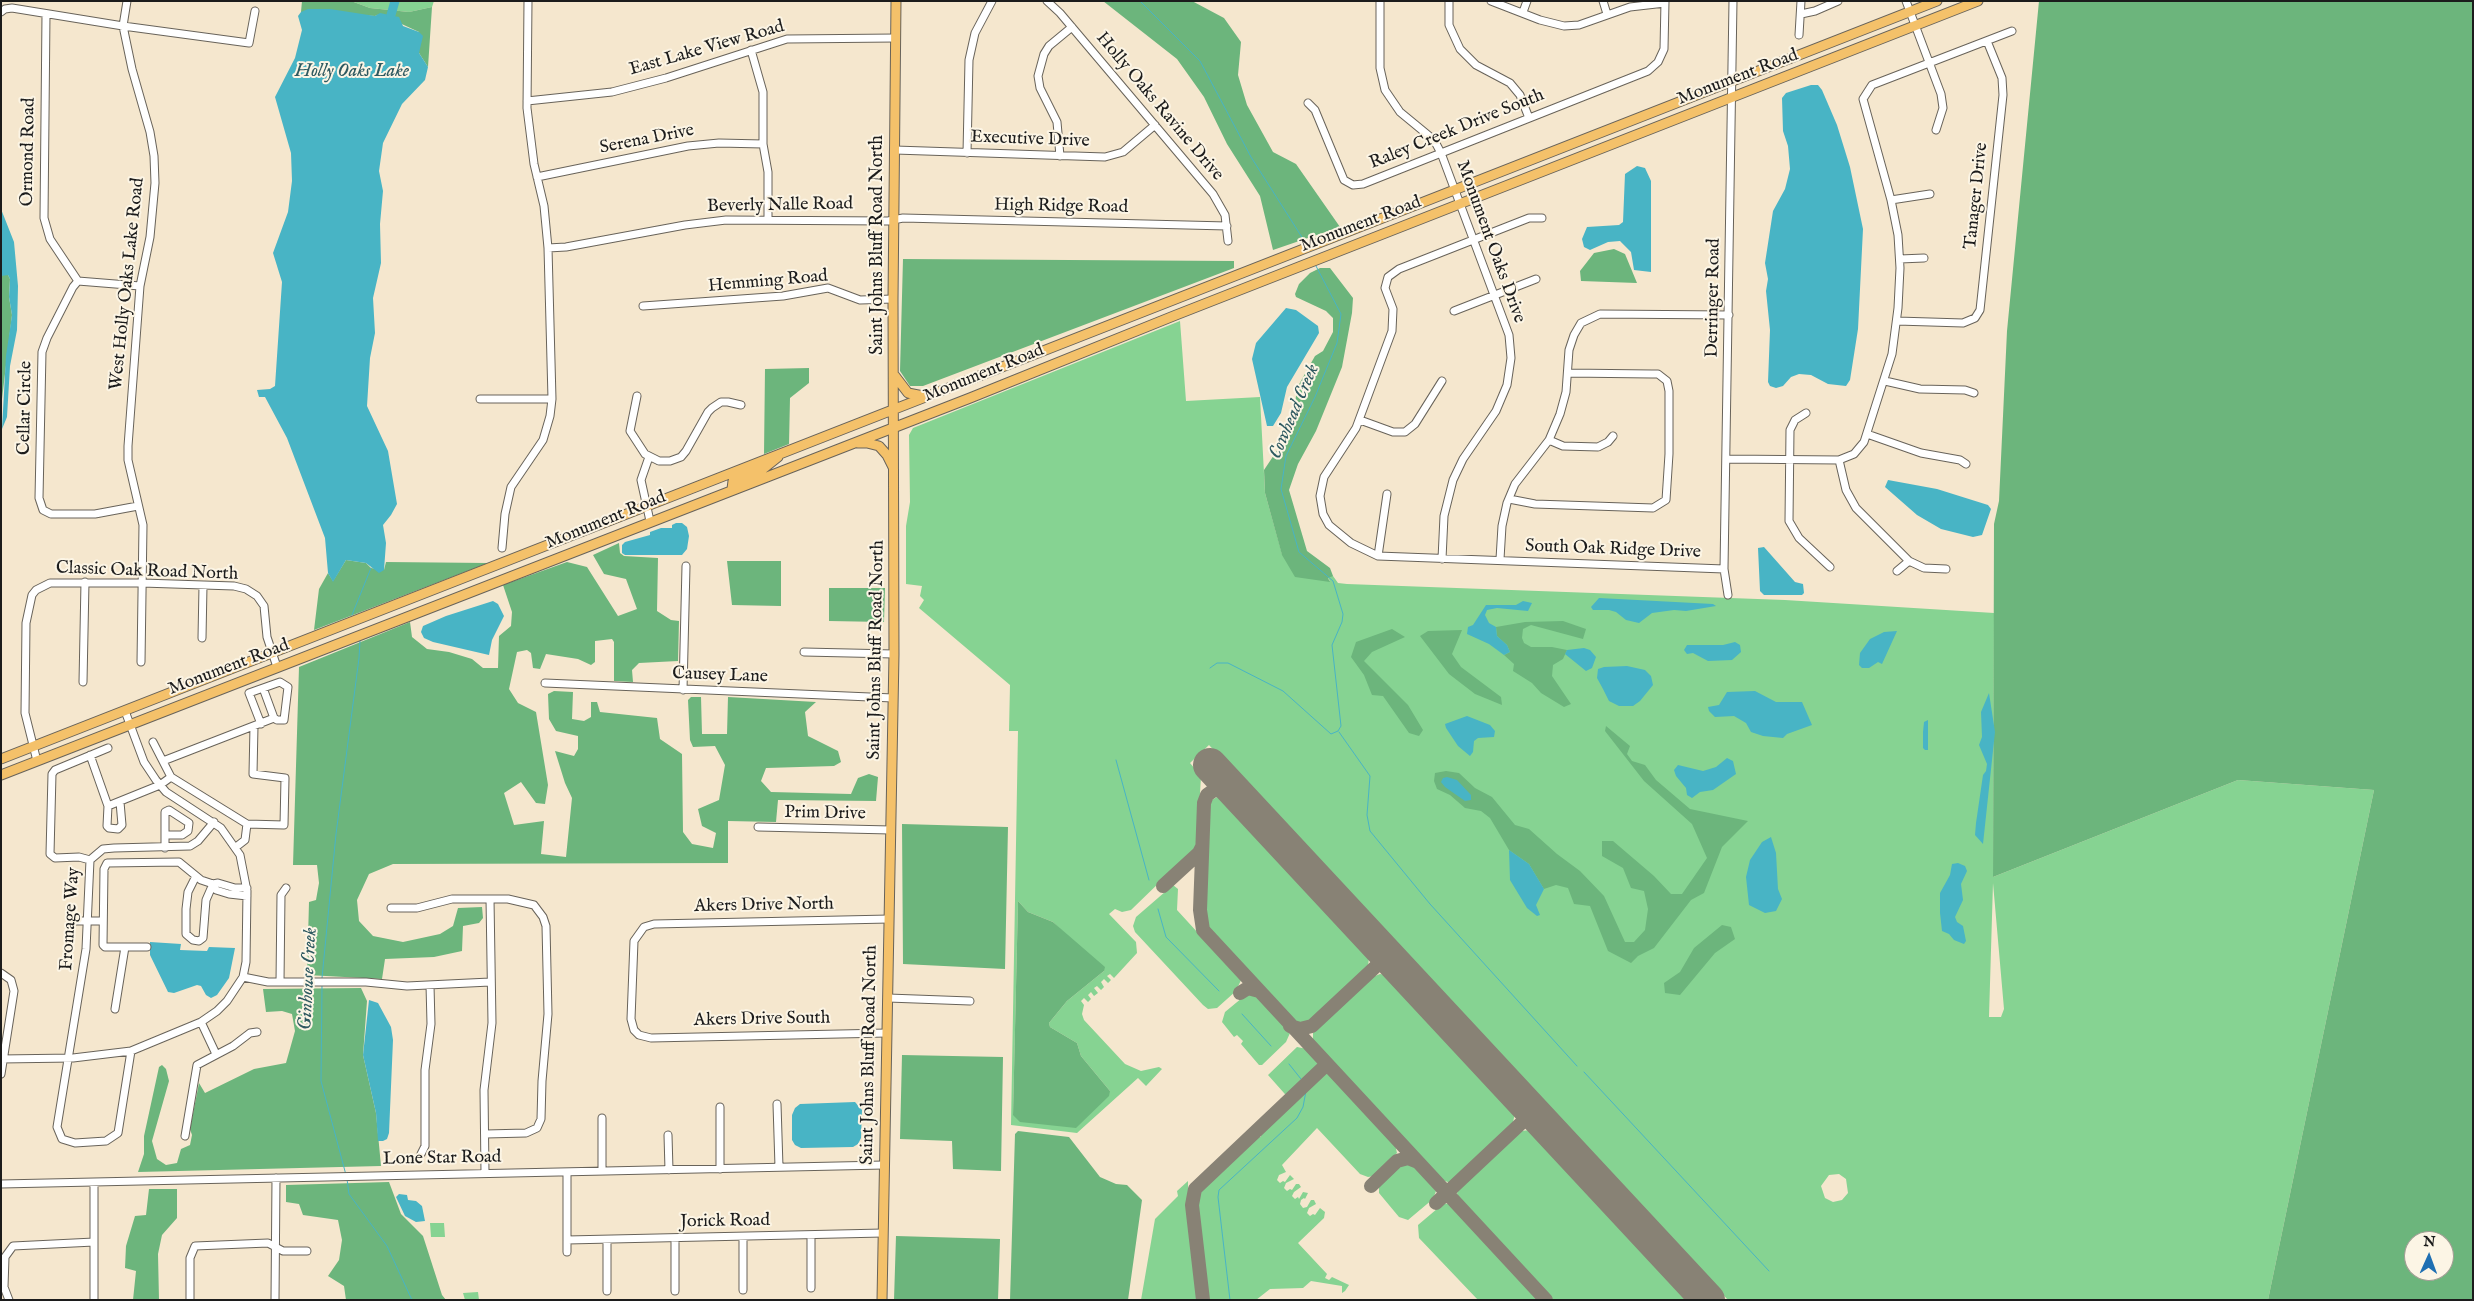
<!DOCTYPE html>
<html>
<head>
<meta charset="utf-8">
<style>
  body { margin:0 }
  #map { position:relative; width:2474px; height:1301px; overflow:hidden; background:#f5e7ce; font-family:"IM FELL English",serif }
  canvas { display:block }
  .frame { position:absolute; inset:0; border:2px solid #1c1c1c; pointer-events:none }
  .north { position:absolute; left:2404px; top:1231px; width:50px; height:50px; box-sizing:border-box; background:#fcf5e5; border:1px solid #a29e95; border-radius:50%; rotate:2deg; font-size:14px; font-weight:700; line-height:20px; text-align:center; color:#1c1c1c }
  .north::after { content:''; display:block; margin:auto; width:18px; height:22px; background:#1f6fb2; clip-path:polygon(50% 0,100% 100%,50% 72%,0 100%) }
</style>
</head>
<body>
<div id="map">
<canvas width="2474" height="1301"></canvas>
<div class="frame"></div>
<div class="north">N</div>
</div>
<script>
const context = document.querySelector('canvas').getContext('2d');
context.lineJoin = 'round';
function fill(path, color) { context.fillStyle = color; context.fill(path, 'evenodd'); }
const toPath = rows => new Path2D(rows.map(r => 'M' + r).join(''));
function stroke(path, color, width, dash) { context.strokeStyle = color; context.lineWidth = width; context.lineCap = dash ? 'butt' : 'round'; context.setLineDash(dash || []); context.stroke(path); }
function drawText(font, color, halo, rows, align = 'center') {
  context.font = font + ' "IM FELL English",serif'; context.lineWidth = 4; context.setLineDash([]); context.textBaseline = 'middle'; context.strokeStyle = halo; context.fillStyle = color; for (const [text, x, y, turn = 0] of rows) {
    context.save(); context.translate(x, y); context.rotate((+turn || 0) * Math.PI / 180); context.textAlign = isNaN(turn) ? turn : align; if (halo) context.strokeText(text, 0, 0); context.fillText(text, 0, 0); context.restore();
  }
}
fill(toPath([
  [351,1,434,1,432,7,409,12,370,8],
  [1180,321,1186,401,1260,397,1265,493,1282,554,1330,581,1328,578,1330,575,1333,576,1338,583,1347,584,1785,600,1994,613,1993,877,2238,780,2374,790,2268,1300,1728,1300,1209,745,1190,763,1201,776,1197,846,1131,910,1122,912,1115,909,1109,914,1136,942,1137,953,1114,978,1110,974,1107,976,1111,980,1108,983,1104,979,1101,982,1104,987,1101,990,1097,986,1094,988,1098,993,1094,996,1091,992,1088,995,1091,999,1088,1002,1084,998,1081,1001,1084,1005,1082,1014,1084,1020,1125,1064,1141,1071,1159,1067,1162,1069,1146,1086,1138,1078,1077,1133,1011,1125,1018,731,1009,731,1010,685,919,608,924,600,920,596,922,586,906,584,906,526,910,502,909,435,913,428],
  [1993,883,2004,1009,2001,1017,1989,1017],
  [1018,901,1028,912,1053,922,1104,971,1067,1001,1049,1023,1050,1027,1077,1043,1081,1056,1110,1091,1013,1115],
  [1839,1174,1846,1179,1848,1193,1842,1200,1833,1202,1825,1198,1821,1186,1829,1175],
  [1219,796,1369,957,1368,967,1314,1019,1303,1025,1294,1022,1285,1014,1208,931,1205,925,1208,802],
  [1173,885,1178,889,1177,910,1241,980,1236,991,1217,1008,1208,1009,1203,1005,1135,932,1133,926,1136,917],
  [1380,974,1387,975,1515,1113,1512,1127,1450,1183,1438,1178,1313,1041,1313,1033,1319,1025,1370,978],
  [1248,993,1256,994,1290,1033,1286,1042,1262,1065,1259,1065,1241,1044,1243,1041,1237,1035,1234,1037,1222,1022,1225,1012],
  [1297,1047,1307,1049,1395,1144,1397,1153,1374,1176,1368,1177,1360,1174,1317,1128,1282,1165,1286,1172,1279,1175,1277,1180,1280,1183,1283,1181,1285,1182,1290,1175,1294,1179,1286,1183,1284,1188,1287,1191,1290,1189,1292,1190,1296,1184,1299,1184,1301,1187,1294,1192,1292,1196,1295,1199,1298,1197,1299,1199,1303,1192,1308,1193,1305,1199,1304,1198,1301,1200,1300,1204,1303,1208,1307,1207,1311,1200,1314,1200,1316,1204,1309,1208,1307,1213,1310,1216,1313,1214,1315,1215,1320,1208,1325,1212,1324,1218,1298,1243,1327,1274,1325,1278,1329,1280,1332,1277,1349,1285,1345,1291,1342,1293,1342,1286,1311,1281,1303,1288,1270,1289,1256,1300,1206,1300,1194,1192,1197,1180,1212,1164,1220,1172,1258,1137,1261,1137,1260,1131,1292,1102,1268,1075],
  [1530,1130,1689,1300,1552,1300,1459,1200,1457,1193,1459,1187,1515,1134,1521,1131],
  [1406,1162,1416,1166,1436,1191,1433,1199,1408,1220,1399,1217,1379,1193,1379,1186,1382,1182],
  [1188,1181,1188,1206,1199,1300,1141,1300,1155,1219,1178,1196,1177,1191],
  [1444,1203,1452,1205,1540,1300,1478,1300,1419,1238,1418,1225],
  [430,1223,444,1223,445,1237,431,1237],
  [478,1292,479,1300,465,1300,463,1293]
]), '#86d392');
fill(toPath([
  [302,1,351,1,370,8,409,12,432,7,428,67,419,53,419,32,380,14,375,16,301,12],
  [1103,1,1192,1,1224,18,1241,42,1238,75,1247,105,1273,152,1296,164,1340,227,1273,250,1260,196,1227,144,1204,97,1177,59],
  [2039,1,2473,1,2473,1300,2268,1300,2374,790,2238,780,1993,877,1994,524,1999,501,2007,331],
  [2414,1241,2444,1241,2444,1271,2414,1271],
  [1614,249,1625,254,1637,283,1581,281,1580,271,1594,253],
  [903,259,1234,261,1234,268,923,386,910,386,900,371],
  [1320,268,1330,268,1353,298,1352,313,1342,367,1316,431,1298,464,1289,490,1307,551,1330,568,1333,576,1328,578,1330,582,1295,577,1282,555,1265,493,1264,470,1292,428,1297,388,1315,356,1323,351,1333,332,1333,318,1326,311,1296,297,1295,294,1299,284,1310,273],
  [4,274,8,275,10,279,9,297,12,315,2,399,1,439,1,276],
  [809,368,809,383,790,398,789,444,764,454,765,369],
  [619,543,620,553,624,556,658,558,657,611,671,620,679,621,678,661,639,663,632,670,633,682,614,681,614,642,612,639,595,641,595,662,591,665,578,659,546,654,540,669,533,668,531,653,527,650,517,652,509,689,518,703,536,712,548,785,545,804,536,803,521,782,504,793,514,825,544,821,541,854,566,857,572,798,565,783,555,751,574,756,578,749,578,736,556,731,549,719,548,694,554,691,573,692,572,719,584,721,591,717,591,702,597,702,600,712,657,718,660,739,682,754,683,832,692,844,713,848,716,833,702,826,698,809,719,800,725,765,715,746,693,747,690,740,688,700,691,697,701,697,702,734,727,734,728,697,816,702,805,712,808,736,838,751,841,762,834,766,766,768,761,781,771,792,851,794,858,778,869,774,878,777,876,801,778,800,776,822,728,821,728,863,393,864,369,874,357,900,359,921,373,936,403,942,440,934,453,926,458,908,482,907,483,918,479,923,463,926,462,951,434,957,385,959,382,979,307,975,309,902,316,900,319,883,317,865,293,865,299,667,410,622,412,637,427,649,449,652,472,659,483,668,498,668,499,636,511,626,512,612,503,585,567,562,587,567,618,616,637,609,626,579,604,574,593,555],
  [346,560,366,563,371,568,384,570,386,562,488,563,314,630,319,589,328,573,333,581],
  [727,561,781,561,781,606,732,605],
  [829,588,885,588,884,622,829,621],
  [1563,621,1586,629,1583,639,1531,625,1523,629,1522,638,1524,643,1531,647,1552,647,1567,650,1563,659,1553,665,1552,676,1571,704,1564,707,1541,693,1532,683,1513,671,1514,664,1504,655,1510,652,1507,645,1497,636,1496,627,1525,622],
  [1392,629,1405,637,1372,652,1364,661,1408,705,1423,730,1419,736,1409,733,1383,696,1372,695,1364,675,1351,657,1356,642],
  [1462,630,1452,654,1461,667,1501,697,1502,705,1475,694,1449,674,1420,636,1428,631],
  [1606,726,1630,746,1627,754,1632,761,1645,765,1656,780,1690,809,1748,821,1722,847,1704,893,1691,900,1654,948,1638,956,1631,963,1608,951,1590,906,1574,904,1568,888,1556,885,1544,889,1529,864,1509,850,1490,818,1481,811,1465,808,1450,795,1437,789,1434,781,1435,773,1446,771,1459,773,1475,788,1492,797,1515,825,1529,829,1557,854,1580,871,1604,896,1625,942,1634,942,1645,930,1648,909,1644,891,1631,888,1623,868,1602,856,1602,841,1613,841,1654,876,1671,894,1682,894,1707,858,1692,824,1644,781,1605,731],
  [902,824,1008,827,1005,969,903,964],
  [1018,901,1028,912,1053,922,1105,967,1104,971,1067,1001,1049,1023,1050,1027,1077,1043,1081,1056,1110,1091,1109,1096,1076,1128,1020,1122,1013,1115],
  [1722,925,1731,927,1735,939,1715,953,1680,995,1665,993,1664,983,1680,972,1694,948],
  [361,988,367,1001,363,1055,376,1113,381,1166,138,1172,144,1154,144,1136,159,1067,162,1065,166,1069,169,1081,152,1141,157,1159,166,1165,177,1163,181,1149,190,1145,192,1135,190,1129,199,1083,205,1093,254,1069,286,1063,295,1031,292,1014,282,1011,266,1012,263,989],
  [902,1055,1003,1057,1001,1171,953,1169,952,1141,900,1139],
  [1018,1131,1069,1137,1100,1177,1116,1184,1127,1185,1142,1200,1128,1300,1010,1300,1015,1134],
  [389,1182,401,1214,423,1236,442,1295,446,1300,346,1300,344,1286,328,1276,339,1260,342,1240,338,1220,303,1215,299,1204,286,1202,286,1185],
  [149,1189,177,1189,177,1218,162,1235,158,1254,159,1300,133,1300,136,1271,125,1268,126,1246,135,1216,146,1215],
  [896,1236,1000,1239,998,1300,894,1300]
]), '#6cb57c');
fill(toPath([
  [308,9,330,9,375,16,380,13,399,17,403,26,419,32,423,36,419,53,428,67,425,80,402,104,383,143,379,171,383,191,380,224,381,263,373,298,375,333,370,358,367,406,388,451,397,504,391,515,383,525,386,543,384,570,379,573,366,563,346,560,333,582,328,573,325,538,287,438,265,397,259,397,257,390,270,389,275,386,282,282,273,253,288,212,292,181,291,153,275,97,295,58,302,30,298,16,301,12],
  [1811,85,1818,85,1822,90,1837,125,1850,167,1863,229,1858,329,1850,380,1846,386,1828,384,1811,375,1799,374,1791,377,1783,386,1776,388,1770,386,1768,382,1770,330,1766,291,1768,279,1765,263,1773,211,1785,189,1790,169,1788,146,1783,131,1782,98,1786,93],
  [1637,166,1645,168,1651,181,1651,272,1634,270,1631,252,1620,241,1608,242,1590,250,1584,247,1582,239,1587,227,1619,225,1623,222,1625,174],
  [1,209,14,242,18,286,17,330,10,366,7,417,2,429,6,356,12,315,9,297,10,279,8,275,1,276],
  [1286,308,1296,310,1318,326,1319,333,1287,387,1281,413,1273,426,1267,426,1252,359,1256,343],
  [1888,480,1937,489,1988,505,1991,509,1982,535,1973,537,1941,529,1917,515,1885,487],
  [676,523,682,523,687,527,689,536,687,549,682,555,625,555,622,553,622,545,625,542,650,535,650,532,661,528,672,528,672,525],
  [1764,547,1795,582,1803,584,1804,593,1802,595,1764,595,1760,591,1758,548],
  [1599,598,1713,604,1716,606,1686,611,1674,610,1652,613,1639,623,1626,620,1616,612,1609,610,1593,610,1591,607],
  [493,601,498,604,504,616,492,640,489,655,433,642,424,638,421,632,423,626,446,616],
  [1523,601,1532,603,1528,611,1497,608,1487,610,1485,615,1489,623,1496,627,1497,636,1507,645,1510,652,1504,655,1489,644,1467,634,1468,627,1473,625,1486,605,1516,605],
  [1897,631,1882,664,1878,662,1869,668,1862,668,1859,665,1860,653,1870,639,1884,632],
  [1735,642,1740,645,1741,652,1732,660,1708,661,1693,653,1687,654,1684,650,1687,645,1723,645],
  [1584,648,1590,650,1596,657,1592,668,1586,671,1565,654,1567,650],
  [1627,666,1645,670,1651,676,1653,685,1640,701,1633,706,1619,706,1609,701,1603,689,1597,678,1598,669,1604,667],
  [1755,691,1776,702,1802,702,1812,725,1787,734,1783,738,1763,736,1751,732,1746,723,1734,716,1715,717,1709,711,1708,707,1719,705,1727,692],
  [1989,693,1995,732,1983,844,1975,835,1976,823,1983,775,1986,771,1987,764,1979,745,1982,737,1981,712],
  [1467,716,1490,725,1495,731,1494,737,1478,738,1474,741,1473,752,1470,756,1458,746,1446,728,1445,724],
  [1928,720,1928,750,1925,750,1923,748,1923,732,1924,722],
  [1727,758,1733,761,1736,774,1713,790,1700,792,1692,798,1687,795,1686,788,1676,776,1674,770,1678,765,1703,771,1716,767],
  [1447,777,1457,780,1471,795,1471,800,1465,801,1445,787,1441,782,1443,778],
  [1771,837,1776,853,1778,889,1782,899,1776,911,1765,913,1749,905,1746,877,1750,860,1762,842],
  [1509,850,1529,864,1544,889,1536,905,1540,915,1537,916,1527,908,1510,880],
  [1958,863,1965,866,1967,871,1961,884,1963,900,1955,917,1957,922,1963,926,1966,941,1964,944,1954,940,1949,934,1942,931,1940,913,1940,893,1950,875,1952,864],
  [150,942,181,944,180,950,207,951,209,947,235,948,229,978,217,995,211,998,206,995,201,986,197,985,174,993,168,992,150,955],
  [369,1000,378,1003,391,1027,393,1040,389,1133,387,1139,383,1141,378,1141,376,1113,363,1055],
  [855,1102,862,1110,861,1138,858,1144,853,1147,801,1148,795,1145,792,1140,792,1115,795,1108,800,1104],
  [399,1194,407,1195,408,1200,416,1201,422,1206,425,1221,416,1222,405,1216,396,1197]
]), '#48b4c5');
stroke(toPath([
  [1140,1,1200,61,1251,157,1305,242],
  [352,615,371,568],
  [1210,668,1217,663,1228,663,1283,691,1331,734,1338,731,1341,726,1332,645,1342,622,1343,614,1333,581,1299,552,1281,489,1286,456,1315,397,1337,343,1341,314,1316,266],
  [1339,732,1370,776,1367,815,1370,831,1430,904,1577,1066],
  [1116,760,1149,880],
  [1158,909,1166,937,1219,991],
  [322,978,336,834,359,658,360,641],
  [322,984,321,1081,346,1175],
  [1242,1014,1271,1046],
  [1289,1064,1301,1079],
  [1584,1072,1769,1271],
  [347,1179,349,1194,387,1246,412,1300],
  [1230,1300,1218,1197,1219,1190,1297,1118,1303,1107,1306,1091]
]), '#48b4c5', 1);
stroke(toPath([
  [391,15,395,1]
]), '#48b4c5', 9);
stroke(toPath([
  [1234,791,1214,790,1207,795,1204,803,1200,910,1203,930,1546,1300],
  [1163,886,1199,853,1202,847],
  [1240,993,1248,988,1259,991],
  [1290,1026,1300,1029,1312,1026,1387,956],
  [1371,1186,1397,1161,1408,1158,1418,1162],
  [1436,1203,1533,1112],
  [1203,1300,1192,1205,1195,1189,1327,1064]
]), '#888275', 14);
stroke(toPath([
  [1210,765,1708,1300]
]), '#888275', 34);
const minor = toPath([
  [127,1,123,26,132,69,150,132,154,156,155,183,150,237,140,286,128,446,128,460,143,525,141,662],
  [1047,1,1060,13,1213,194,1225,215,1228,241],
  [1380,1,1380,68,1385,90,1400,112,1434,140,1441,153,1509,335,1511,358,1507,385,1496,411,1463,459,1453,480,1444,516,1442,559],
  [1449,1,1449,25,1460,49,1476,65,1510,83,1520,95,1529,118],
  [1491,1,1540,20,1564,26,1579,25,1630,7,1665,3],
  [1603,1,1607,14],
  [1906,1,1941,94,1943,108,1936,130],
  [1,12,5,9,12,8,123,26,249,43,255,11],
  [1523,12,1527,1],
  [46,14,44,218,50,239,78,281],
  [1801,14,1815,11,1838,1],
  [1799,35,1801,1],
  [751,50,763,92,763,144,768,172,768,220],
  [527,101,612,92,666,78,787,39,896,38],
  [1308,103,1315,110,1344,180,1353,185,1363,184,1648,71,1658,62,1664,49,1665,1],
  [895,150,1105,157,1123,152,1155,125],
  [967,153,969,60,975,33,992,1],
  [1060,156,1057,122,1040,88,1038,76,1044,54,1049,46,1072,27],
  [537,177,688,146,719,143,763,144],
  [1891,200,1930,194],
  [1542,218,1529,218,1399,269,1388,277,1385,288,1393,309,1392,331,1356,428,1324,477,1320,496,1323,514,1329,525,1351,543,1378,556,1724,569],
  [548,248,566,247,685,225,726,220,888,221,903,218,1227,226],
  [1900,259,1924,258],
  [643,306,783,296,828,288,860,300,893,299],
  [1454,311,1536,279],
  [1897,321,1963,323,1975,318,1980,310,2003,95,2002,78,1987,41],
  [1885,381,1920,389,1965,390,1974,393],
  [637,396,630,431,645,454,659,461,670,461,681,457,686,451,708,412,712,408,721,402,728,402,741,405],
  [480,399,552,399],
  [1806,413,1795,420,1790,430,1789,521,1799,538,1830,567],
  [1360,420,1393,432,1405,432,1415,424,1442,381],
  [1867,434,1921,453,1960,460,1966,464],
  [1549,440,1563,446,1598,447,1608,442,1613,436],
  [649,457,641,480,650,521],
  [1727,459,1839,460,1854,454,1864,442,1892,354,1898,308,1900,268,1898,235,1891,200,1863,99,1872,85,2012,31],
  [1839,460,1846,490,1856,508,1909,561,1924,568,1946,569],
  [1509,499,1535,504,1653,508,1666,500,1669,454,1669,391,1667,381,1658,374,1652,374,1568,373],
  [138,506,95,514,51,514,43,510,39,498,42,352,47,338,73,287,78,281,140,286],
  [502,548,505,514,511,487,543,440,550,416,552,399,548,248,544,206,534,164,527,108,528,1],
  [1378,556,1387,494],
  [1500,559,1502,526,1507,503,1515,484,1549,440,1560,414,1566,392,1569,350,1574,335,1581,323,1600,314,1729,315],
  [1897,571,1909,561],
  [1728,595,1724,569,1733,1],
  [202,638,203,586],
  [804,652,894,654],
  [83,682,85,582],
  [545,683,893,698],
  [683,690,686,566],
  [261,724,249,693,280,682,288,687,284,720,277,720,274,718,263,688],
  [153,742,171,777,247,824,284,825,285,778,253,774,254,726],
  [90,755,108,806,107,826,109,828,118,829,122,825,120,802],
  [37,761,25,713,26,623,32,595,36,590,50,583,142,583,234,586,246,589,257,596,264,606,267,637,277,667],
  [163,761,274,718],
  [108,806,160,785,171,777],
  [758,827,891,830],
  [236,847,245,840,247,824],
  [165,848,165,812,169,810,189,823,188,831,182,835,166,835],
  [90,860,79,857,55,858,50,854,52,774,55,770,108,748],
  [196,876,188,892,186,909,186,934,193,940,199,941,203,938,206,900,213,884],
  [213,884,218,883,235,888,247,888],
  [391,908,417,908,452,899,508,899,534,905,543,917,546,926,548,1014,542,1081,541,1119,537,1128,526,1133,486,1134],
  [76,921,103,921],
  [147,947,105,947,103,945,104,869,107,863,179,862,201,880,213,884,216,890,229,894,247,896],
  [1,973,11,980,14,991,1,1074],
  [243,977,268,982,366,982,407,986,490,982],
  [280,982,281,895,286,888],
  [888,998,970,1001],
  [115,1009,125,947],
  [201,1022,216,1054],
  [887,1033,651,1038,639,1035,634,1030,631,1019,634,941,644,927,654,924,889,919],
  [131,1051,118,1133,106,1141,75,1143,62,1139,57,1127,86,949,90,860,103,849,114,848,190,846,198,841,214,822],
  [1,1059,73,1058,131,1051,201,1022,217,1011,227,1001,243,977,246,962,247,891,240,855,221,828,166,792,156,780,144,762,125,711],
  [777,1104,779,1167],
  [720,1107,720,1169],
  [668,1135,669,1170],
  [185,1136,197,1065,233,1046,250,1033,257,1032],
  [421,1154,425,1146,425,1070,431,1024,430,985],
  [602,1171,602,1118],
  [567,1172,567,1252],
  [485,1173,484,1090,492,1023,490,899],
  [94,1183,94,1300],
  [1,1184,884,1165],
  [567,1240,883,1233],
  [811,1288,811,1235],
  [743,1290,743,1237],
  [607,1291,607,1240],
  [675,1291,675,1238],
  [9,1300,4,1287,5,1257,13,1246,94,1242],
  [190,1300,190,1258,195,1246,268,1243,283,1251,307,1251],
  [275,1300,276,1178]
]);
const major = toPath([
  [895,376,908,393,923,396],
  [858,443,867,443,879,446,887,455,893,467],
  [732,489,733,481,763,469,778,457],
  [1,759,1937,1],
  [1,775,970,398,1176,315,1978,1],
  [882,1300,894,654,893,299,896,1]
]);
stroke(minor, '#68635a', 9);
stroke(major, '#68635a', 11);
stroke(minor, '#fff', 7);
stroke(major, '#f4c16a', 9);
drawText('18px', '#1c1c1c', '#fcf5e5', [
  ["East Lake View Road",707,49,-16],
  ["Monument Road",1738,78,-21],
  ["Holly Oaks Ravine Drive",1159,107,50],
  ["Raley Creek Drive South",1457,130,-22],
  ["Serena Drive",647,140,-11],
  ["Executive Drive",1030,140,2],
  ["Ormond Road",29,152,-89],
  ["Tanager Drive",1977,196,-84],
  ["Beverly Nalle Road",780,206,-1],
  ["High Ridge Road",1061,207,1],
  ["Monument Road",1361,225,-21],
  ["Monument Oaks Drive",1490,242,70],
  ["Saint Johns Bluff Road North",878,245,-90],
  ["Hemming Road",768,282,-5],
  ["West Holly Oaks Lake Road",128,284,-84],
  ["Derringer Road",1714,298,-89],
  ["Monument Road",984,374,-22],
  ["Cellar Circle",26,408,-89],
  ["Monument Road",606,521,-22],
  ["South Oak Ridge Drive",1613,550,2],
  ["Classic Oak Road North",147,572,2],
  ["Saint Johns Bluff Road North",877,650,-89],
  ["Monument Road",229,668,-21],
  ["Causey Lane",720,676,2],
  ["Prim Drive",825,814,1],
  ["Akers Drive North",764,906,-1],
  ["Fromage Way",71,919,-86],
  ["Akers Drive South",762,1020,-1],
  ["Saint Johns Bluff Road North",870,1055,-89],
  ["Lone Star Road",442,1159,-1],
  ["Jorick Road",725,1222,-1]
]);
drawText('italic 19px', '#2e5960', '#fcf5e5', [
  ["Holly Oaks Lake",352,72],
  ["Cowhead Creek",1295,412,-67],
  ["Ginhouse Creek",309,979,-87]
]);
</script>
</body>
</html>
